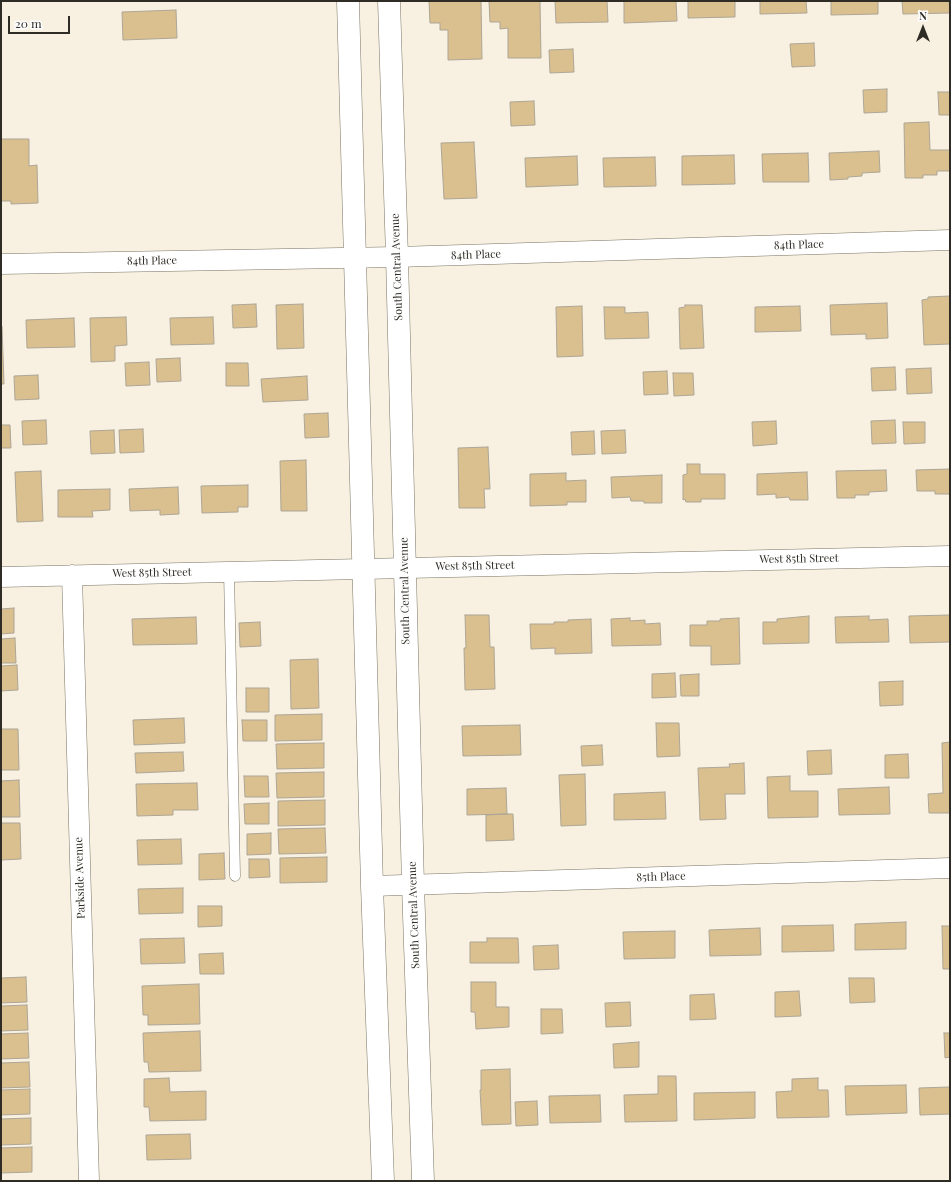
<!DOCTYPE html>
<html>
<head>
<meta charset="utf-8">
<style>
  body { margin:0 }
  #map { position:relative; width:951px; height:1182px; overflow:hidden; background:#f8f0e0; font-family:"Playfair Display",serif }
  canvas { display:block }
  .frame { position:absolute; inset:0; border:2px solid #2f2c26; pointer-events:none }
  .north { position:absolute; left:903px; top:8px; width:40px; height:40px; -webkit-text-stroke:3px #fefefe; paint-order:stroke; rotate:0deg; font-size:11px; font-weight:700; line-height:16px; text-align:center; color:#2f2c26 }
  .north::after { content:''; display:block; margin:auto; width:14px; height:18px; background:#2f2c26; clip-path:polygon(50% 0,100% 100%,50% 72%,0 100%) }
  .scale { position:absolute; left:8px; top:16px; width:62px; height:18px; box-sizing:border-box; border:2px solid #2f2c26; border-top:0; padding-left:5px; font-size:12px; line-height:14px; white-space:nowrap; color:#2f2c26; -webkit-text-stroke:3px #fefefe; paint-order:stroke }
</style>
</head>
<body>
<div id="map">
<canvas width="951" height="1182"></canvas>
<div class="frame"></div>
<div class="north">N</div>
<div class="scale">20 m</div>
</div>
<script>
const context = document.querySelector('canvas').getContext('2d');
context.lineJoin = 'round';
function fill(path, color) { context.fillStyle = color; context.fill(path, 'evenodd'); }
const toPath = rows => new Path2D(rows.map(r => 'M' + r).join(''));
function stroke(path, color, width, dash) { context.strokeStyle = color; context.lineWidth = width; context.lineCap = dash ? 'butt' : 'round'; context.setLineDash(dash || []); context.stroke(path); }
function drawText(font, color, halo, rows, align = 'center') {
  context.font = font + ' "Playfair Display",serif'; context.lineWidth = 3; context.setLineDash([]); context.textBaseline = 'middle'; context.strokeStyle = halo; context.fillStyle = color; for (const [text, x, y, turn = 0] of rows) {
    context.save(); context.translate(x, y); context.rotate((+turn || 0) * Math.PI / 180); context.textAlign = isNaN(turn) ? turn : align; if (halo) context.strokeText(text, 0, 0); context.fillText(text, 0, 0); context.restore();
  }
}
const building = toPath([
  [429,1,481,1,482,59,448,60,448,30,440,30,440,23,430,23,429,1],
  [489,1,540,1,541,58,508,58,508,28,500,29,500,22,490,22,489,1],
  [555,1,607,1,608,22,556,23,555,1],
  [624,1,676,1,677,21,624,23,624,1],
  [688,1,735,1,735,17,688,18,688,1],
  [760,1,806,1,807,13,760,14,760,1],
  [831,1,878,1,878,14,831,15,831,1],
  [902,1,949,1,950,13,903,14,902,1],
  [176,10,177,38,123,40,122,12,176,10],
  [814,43,815,66,792,67,790,44,814,43],
  [573,49,574,72,550,73,549,50,573,49],
  [887,89,887,112,864,113,863,90,887,89],
  [938,92,950,92,950,115,939,115,938,92],
  [534,101,535,125,511,126,510,102,534,101],
  [929,122,930,150,950,150,950,171,937,171,937,175,923,175,923,178,905,178,904,123,929,122],
  [1,139,29,139,29,166,37,165,38,203,11,204,11,201,1,201,1,139],
  [474,142,477,198,444,199,441,143,474,142],
  [879,151,880,172,862,173,862,176,848,177,848,179,830,180,829,153,879,151],
  [808,153,809,182,763,182,762,154,808,153],
  [734,155,735,184,682,185,682,156,734,155],
  [577,156,578,185,526,187,525,158,577,156],
  [655,157,656,186,604,187,603,158,655,157],
  [950,296,950,344,924,345,922,300,928,299,928,297,950,296],
  [887,303,888,338,866,339,866,334,831,335,830,305,887,303],
  [256,304,257,327,233,328,232,305,256,304],
  [303,304,304,348,277,349,276,305,303,304],
  [685,305,702,305,704,348,680,349,679,308,685,307,685,305],
  [582,306,583,356,557,357,556,307,582,306],
  [800,306,801,331,755,332,755,307,800,306],
  [604,307,625,307,625,313,648,312,649,338,605,339,604,307],
  [126,317,127,345,115,346,115,361,91,362,90,318,126,317],
  [213,317,214,344,171,345,170,318,213,317],
  [74,318,75,347,27,348,26,320,74,318],
  [1,326,2,326,4,384,1,384,1,326],
  [180,358,181,381,157,382,156,359,180,358],
  [149,362,150,385,126,386,125,363,149,362],
  [226,363,248,363,249,386,226,386,226,363],
  [895,367,896,390,872,391,871,368,895,367],
  [931,368,932,393,907,394,906,369,931,368],
  [667,371,668,394,644,395,643,372,667,371],
  [673,373,693,373,694,395,674,396,673,373],
  [38,375,39,399,15,400,14,376,38,375],
  [307,376,308,400,263,402,261,379,307,376],
  [328,413,329,437,305,438,304,414,328,413],
  [46,420,47,444,23,445,22,421,46,420],
  [895,420,896,443,872,444,871,421,895,420],
  [776,421,777,444,753,446,752,422,776,421],
  [903,422,925,422,925,443,904,444,903,422],
  [1,425,10,425,11,448,1,448,1,425],
  [143,429,144,452,120,453,119,430,143,429],
  [114,430,115,453,91,454,90,431,114,430],
  [625,430,626,453,602,454,601,431,625,430],
  [594,431,595,454,572,455,571,432,594,431],
  [488,447,490,489,484,489,485,508,459,508,458,448,488,447],
  [306,460,307,511,281,511,280,461,306,460],
  [687,464,700,464,700,474,725,474,725,499,701,499,701,502,686,502,685,499,683,500,683,475,687,474,687,464],
  [950,469,950,496,949,494,935,494,935,491,917,491,916,470,950,469],
  [886,470,887,491,869,492,869,495,855,495,855,498,837,498,836,471,886,470],
  [41,471,43,521,17,522,15,472,41,471],
  [807,472,808,500,790,500,789,497,776,498,776,494,757,495,757,474,807,472],
  [566,473,566,481,586,480,586,502,567,502,567,505,530,506,530,474,566,473],
  [662,475,662,503,644,503,644,501,631,501,630,497,612,498,611,477,662,475],
  [248,485,248,507,238,507,238,512,202,513,201,486,248,485],
  [178,487,179,514,160,515,160,510,130,511,129,489,178,487],
  [110,489,110,510,92,511,93,517,58,517,58,490,110,489],
  [14,608,14,633,1,634,1,609,14,608],
  [465,615,489,615,490,647,494,647,495,689,465,690,464,648,466,648,465,615],
  [950,615,950,642,910,643,909,616,950,615],
  [809,616,809,643,763,644,763,622,777,622,777,619,809,616],
  [869,616,869,620,888,619,889,642,836,643,835,617,869,616],
  [196,617,197,644,133,645,132,619,196,617],
  [630,618,630,621,645,620,645,624,660,623,661,645,612,646,611,619,630,618],
  [739,618,740,664,711,665,711,646,690,646,690,625,707,625,707,621,720,621,720,619,739,618],
  [591,619,592,653,555,654,555,648,531,649,530,624,554,624,554,622,568,622,568,620,591,619],
  [260,622,261,646,240,647,239,623,260,622],
  [15,638,16,663,1,663,1,639,15,638],
  [318,659,319,708,291,709,290,660,318,659],
  [17,665,18,690,1,691,1,666,17,665],
  [675,673,676,697,652,698,652,674,675,673],
  [699,674,699,696,681,696,680,675,699,674],
  [903,681,903,705,880,706,879,682,903,681],
  [246,688,269,688,269,712,246,712,246,688],
  [322,714,322,740,275,741,275,715,322,714],
  [184,718,185,743,134,745,133,720,184,718],
  [242,720,267,720,267,741,243,741,242,720],
  [656,723,679,723,680,756,657,757,656,723],
  [520,725,521,755,463,756,462,726,520,725],
  [1,729,18,729,19,770,1,770,1,729],
  [950,742,950,813,929,813,928,794,943,793,942,743,950,742],
  [324,743,324,768,277,769,276,744,324,743],
  [602,745,603,765,582,766,581,746,602,745],
  [831,750,832,774,808,775,807,751,831,750],
  [183,752,184,771,136,773,135,753,183,752],
  [908,754,909,778,885,778,885,755,908,754],
  [744,763,745,794,725,794,726,819,700,820,698,768,730,767,729,764,744,763],
  [324,772,324,797,277,798,276,773,324,772],
  [585,774,586,825,561,826,559,775,585,774],
  [244,776,268,776,269,797,245,797,244,776],
  [790,776,790,791,818,791,818,817,768,818,767,777,790,776],
  [19,780,20,817,1,817,1,781,19,780],
  [197,783,198,810,173,810,173,815,137,816,136,784,197,783],
  [889,787,890,814,839,815,838,789,889,787],
  [506,788,507,814,467,815,467,789,506,788],
  [665,792,666,819,614,820,614,794,665,792],
  [325,800,325,825,278,826,278,801,325,800],
  [269,803,269,824,245,824,244,804,269,803],
  [507,814,513,814,514,840,486,841,486,815,507,814],
  [1,823,20,823,21,859,1,860,1,823],
  [325,828,326,853,279,854,278,829,325,828],
  [271,833,271,854,247,855,247,834,271,833],
  [181,839,182,864,138,865,137,840,181,839],
  [224,853,225,879,199,880,199,854,224,853],
  [327,857,327,882,280,883,280,858,327,857],
  [249,859,269,859,270,877,249,878,249,859],
  [183,888,183,913,139,914,138,889,183,888],
  [198,906,222,906,222,926,198,927,198,906],
  [906,922,906,949,855,950,855,924,906,922],
  [833,925,834,951,782,952,782,926,833,925],
  [942,926,950,926,950,969,943,969,942,926],
  [760,928,761,955,710,956,709,930,760,928],
  [675,931,675,958,624,959,623,932,675,931],
  [184,938,185,963,141,964,140,939,184,938],
  [487,938,518,938,519,963,470,963,470,942,487,942,487,938],
  [558,945,559,969,534,970,533,946,558,945],
  [223,953,224,974,200,974,199,954,223,953],
  [26,977,27,1002,1,1003,1,978,26,977],
  [849,978,874,978,875,1002,850,1003,849,978],
  [471,982,496,982,496,1007,509,1007,509,1027,476,1029,475,1012,471,1012,471,982],
  [199,984,200,1024,148,1025,148,1015,143,1015,142,986,199,984],
  [799,991,801,1016,775,1017,775,992,799,991],
  [714,994,716,1019,690,1020,690,995,714,994],
  [630,1002,631,1026,606,1027,605,1003,630,1002],
  [27,1005,28,1030,1,1031,1,1006,27,1005],
  [541,1009,562,1009,563,1033,541,1034,541,1009],
  [200,1031,201,1071,149,1072,148,1062,144,1062,143,1033,200,1031],
  [28,1033,29,1058,1,1059,1,1034,28,1033],
  [944,1033,950,1033,950,1057,945,1058,944,1033],
  [639,1042,639,1067,614,1068,613,1044,639,1042],
  [29,1062,30,1087,1,1088,1,1063,29,1062],
  [510,1069,511,1124,482,1125,480,1090,481,1090,481,1070,510,1069],
  [658,1076,676,1076,677,1121,625,1122,624,1095,658,1094,658,1076],
  [169,1078,170,1092,206,1091,206,1120,150,1121,149,1107,144,1107,144,1079,169,1078],
  [818,1078,818,1090,828,1090,829,1117,777,1118,776,1092,792,1091,792,1079,818,1078],
  [906,1085,907,1113,846,1115,845,1086,906,1085],
  [950,1087,950,1114,920,1115,919,1088,950,1087],
  [30,1089,30,1114,1,1115,1,1090,30,1089],
  [755,1092,755,1118,694,1120,694,1093,755,1092],
  [600,1095,601,1122,550,1123,549,1096,600,1095],
  [537,1101,538,1125,516,1126,515,1102,537,1101],
  [31,1118,31,1144,1,1145,1,1119,31,1118],
  [190,1134,191,1159,147,1160,146,1135,190,1134],
  [32,1147,32,1172,1,1173,1,1148,32,1147]
]);
fill(building, '#dac08e');
stroke(building, '#ada596', 1);
const service = toPath([
  [229,571,235,876]
]);
const minor = toPath([
  [1,264,397,257,950,240],
  [72,575,89,1181],
  [1,577,950,556],
  [372,886,950,868]
]);
const tertiary = toPath([
  [348,1,372,886,383,1181],
  [389,1,397,257,413,885,423,1181]
]);
stroke(service, '#7b7465', 11);
stroke(minor, '#7b7465', 21);
stroke(tertiary, '#7b7465', 23);
stroke(service, '#fff', 10);
stroke(minor, '#fff', 20);
stroke(tertiary, '#fff', 22);
drawText('11px', '#2f2c26', '#fefefe', [
  ["84th Place",799,245,-2],
  ["84th Place",476,255,-2],
  ["84th Place",152,261,-1],
  ["South Central Avenue",397,267,-92],
  ["West 85th Street",799,559,-1],
  ["West 85th Street",475,566,-1],
  ["West 85th Street",152,573,-1],
  ["South Central Avenue",405,591,-91],
  ["85th Place",661,877,-2],
  ["Parkside Avenue",80,878,-92],
  ["South Central Avenue",414,915,-92]
]);
</script>
</body>
</html>
